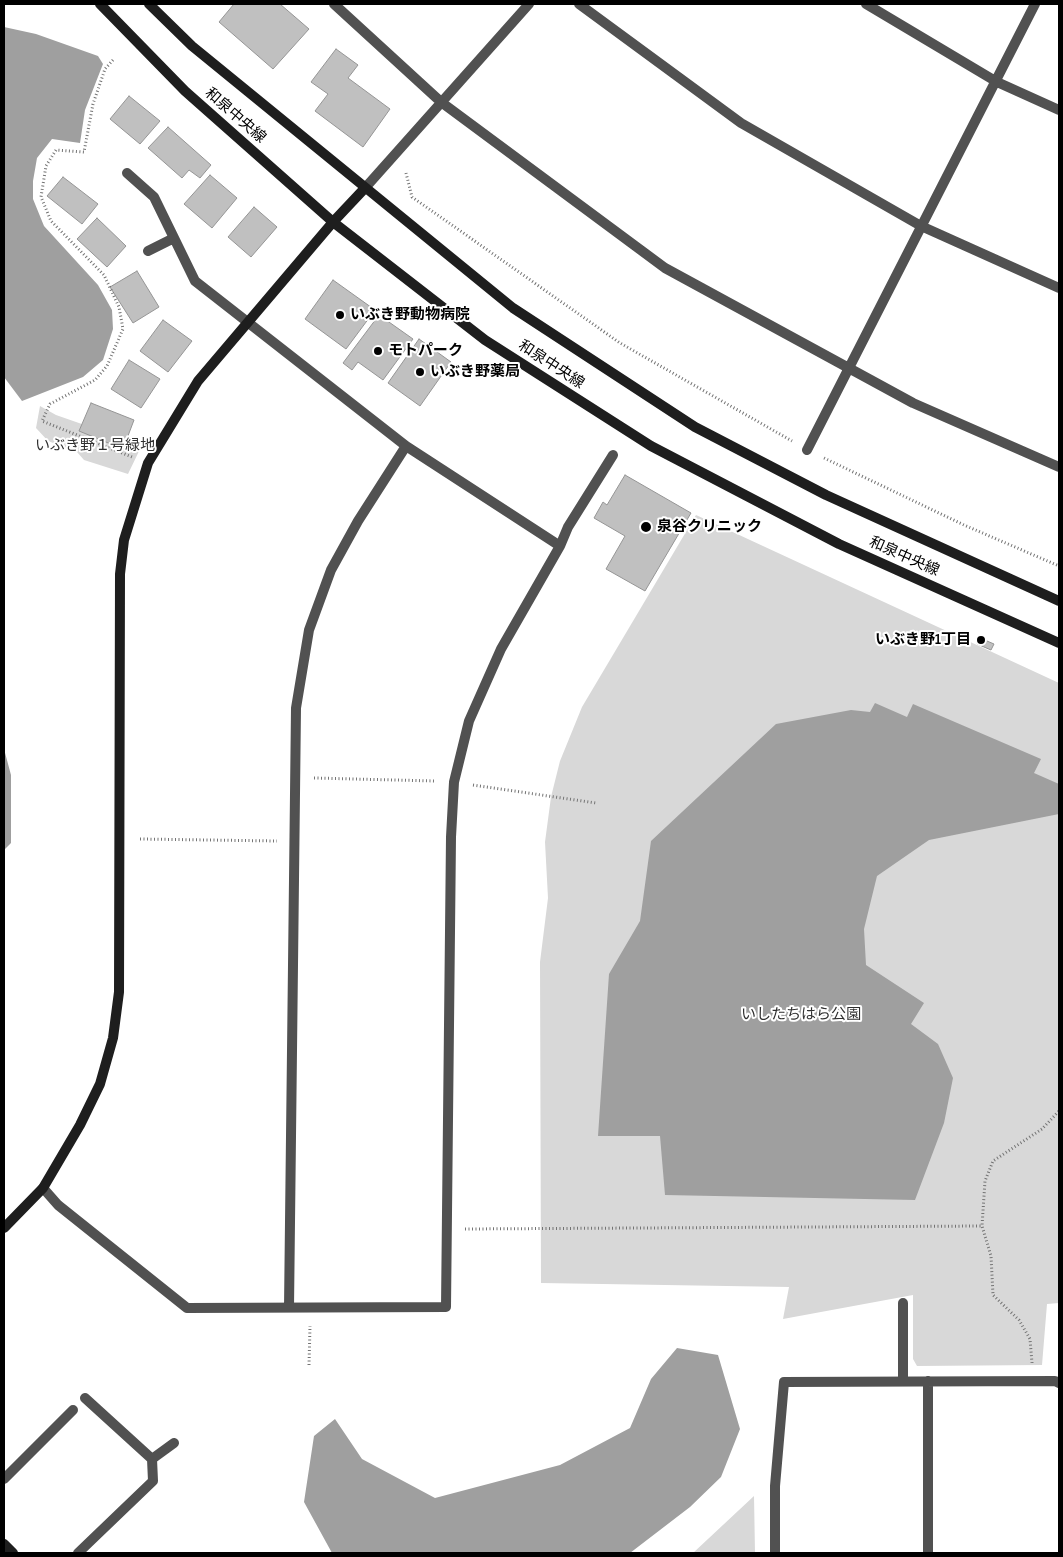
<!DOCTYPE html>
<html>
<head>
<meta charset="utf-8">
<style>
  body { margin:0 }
  #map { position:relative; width:1063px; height:1557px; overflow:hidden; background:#fff; font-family:"Sofia Sans Condensed",sans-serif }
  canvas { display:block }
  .frame { position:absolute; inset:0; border:5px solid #000; pointer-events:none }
</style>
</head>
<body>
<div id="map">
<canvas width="1063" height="1557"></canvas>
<div class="frame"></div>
</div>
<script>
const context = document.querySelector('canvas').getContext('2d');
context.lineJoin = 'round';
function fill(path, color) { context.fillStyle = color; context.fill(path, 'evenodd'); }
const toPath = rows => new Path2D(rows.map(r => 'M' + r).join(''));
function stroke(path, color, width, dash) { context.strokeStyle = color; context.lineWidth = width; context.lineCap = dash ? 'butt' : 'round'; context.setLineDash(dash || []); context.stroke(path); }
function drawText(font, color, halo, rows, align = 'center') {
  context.font = font + ' "Sofia Sans Condensed","Noto Sans JP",sans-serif'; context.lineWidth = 4; context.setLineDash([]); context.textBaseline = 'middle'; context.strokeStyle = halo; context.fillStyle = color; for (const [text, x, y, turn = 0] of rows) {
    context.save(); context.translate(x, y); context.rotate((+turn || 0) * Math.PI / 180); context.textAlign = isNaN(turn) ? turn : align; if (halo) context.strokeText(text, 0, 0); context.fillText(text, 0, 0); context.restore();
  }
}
fill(toPath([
  [40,406,56,415,142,445,128,474,84,460,77,452,48,441,36,428],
  [696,515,1059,683,1059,1303,1047,1304,1042,1365,917,1366,913,1359,913,1295,783,1319,789,1287,541,1283,540,962,548,898,545,842,551,797,560,761,582,707],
  [754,1496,755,1553,693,1553]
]), '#d8d8d8');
fill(toPath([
  [4,27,36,34,98,56,103,64,85,110,80,143,52,139,37,158,33,181,33,199,44,226,98,285,112,310,113,329,103,360,83,377,22,401,4,377],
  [875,703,907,717,913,704,1041,759,1034,773,1059,784,1059,814,929,840,877,876,864,929,866,965,924,1003,911,1024,938,1044,953,1078,944,1123,915,1200,665,1195,660,1136,598,1136,609,974,640,921,651,841,776,724,851,710,870,712],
  [4,749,11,775,11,843,4,850],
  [677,1348,718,1355,740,1429,721,1477,690,1507,630,1553,332,1553,304,1502,314,1436,335,1419,362,1459,435,1498,560,1465,630,1428,651,1379]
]), '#9f9f9f');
const building = toPath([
  [234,4,280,4,309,29,273,69,219,22,234,4],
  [336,49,358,65,348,78,390,109,363,147,315,111,328,94,311,82,336,49],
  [129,96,160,121,140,144,110,119,129,96],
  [168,127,211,165,200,178,189,170,182,178,148,148,168,127],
  [210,175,237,198,212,228,184,204,210,175],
  [63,177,98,204,82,224,47,196,63,177],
  [254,207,277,227,251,257,228,237,254,207],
  [97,218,126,246,107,267,77,239,97,218],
  [137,271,159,307,133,323,110,287,137,271],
  [333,280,375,310,346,349,305,319,333,280],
  [379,315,413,339,383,380,358,362,352,370,343,363,379,315],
  [163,320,192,341,168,372,140,351,163,320],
  [419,339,451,362,420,406,388,383,419,339],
  [129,360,160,379,141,408,111,389,129,360],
  [91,403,134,420,123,449,79,431,91,403],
  [625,475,691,513,645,591,606,569,625,536,594,518,603,502,607,505,625,475],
  [980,638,994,644,991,650,977,644,980,638]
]);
fill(building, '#c0c0c0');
stroke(building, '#959595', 1);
stroke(toPath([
  [113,60,105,69,93,104,84,152,56,150,46,166,41,197,51,221,104,275,119,307,123,329,107,366,95,380,50,404,42,421,132,457],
  [406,173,412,197,620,343,792,441],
  [824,458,964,525,1059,566],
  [314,778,435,781],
  [473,785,596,803],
  [140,839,277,841],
  [465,1229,982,1226],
  [1032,1363,1030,1339,1019,1320,993,1295,991,1256,982,1226,985,1181,993,1161,1042,1129,1059,1111],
  [309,1365,310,1326]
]), '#737373', 3, [1, 2.5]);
stroke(toPath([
  [334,4,441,102,665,268,913,403,1059,467],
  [579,4,741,123,921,226,1059,288],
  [866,4,997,82,1059,110],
  [365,188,529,4],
  [148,251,174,238],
  [807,450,1035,4],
  [560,546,568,527,613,455],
  [43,1188,58,1205,187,1308,446,1307,451,837,454,782,469,721,501,649,560,546,406,446,195,281,154,197,127,173],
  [289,1307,296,708,309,630,331,570,358,521,406,446],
  [903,1381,903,1303],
  [928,1381,928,1553],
  [152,1459,174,1443],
  [4,1479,73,1410],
  [78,1553,153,1481,152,1459,85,1398],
  [775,1553,775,1486,784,1382,1055,1381,1059,1383]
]), '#515151', 10);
stroke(toPath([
  [100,4,185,91,333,222,485,340,651,446,839,544,1059,643],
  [149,4,192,46,513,308,695,427,826,495,1059,601],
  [4,1228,43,1188,80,1125,100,1084,113,1038,119,992,120,574,124,540,148,463,198,381,333,222,365,188],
  [4,1544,13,1553]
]), '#1e1e1e', 10);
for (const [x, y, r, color] of [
  [340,315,5,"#000"],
  [378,351,5,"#000"],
  [420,372,5,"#000"],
  [646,527,6,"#000"],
  [981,640,5,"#000"]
]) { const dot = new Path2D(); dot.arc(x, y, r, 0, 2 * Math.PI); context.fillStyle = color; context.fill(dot); stroke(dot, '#fff', 2); }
drawText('15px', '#000', '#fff', [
  ["和泉中央線",235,116,41],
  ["和泉中央線",551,365,33],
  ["和泉中央線",904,557,24]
]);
drawText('bold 15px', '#000', '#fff', [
  ["いぶき野動物病院",350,315],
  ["モトパーク",388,351],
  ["いぶき野薬局",430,372],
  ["泉谷クリニック",657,527],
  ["いぶき野1丁目",971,640,"right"]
], 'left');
drawText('15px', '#2f2f2f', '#fff', [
  ["いぶき野１号緑地",95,446],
  ["いしたちはら公園",801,1015]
]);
</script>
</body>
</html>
